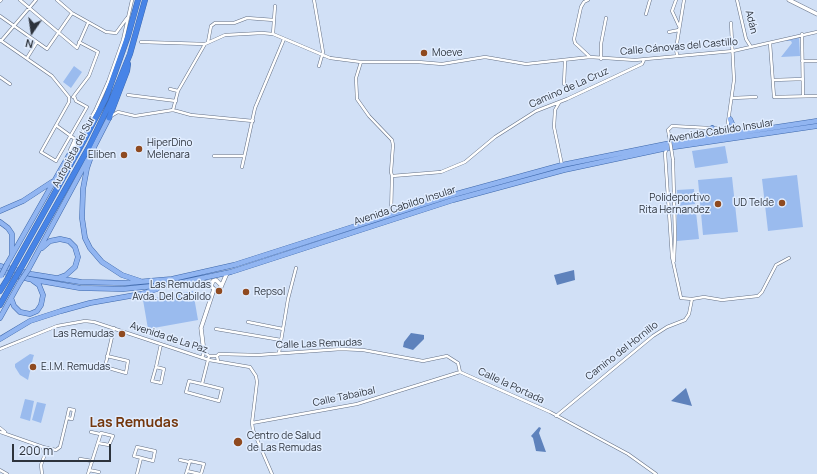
<!DOCTYPE html>
<html>
<head>
<meta charset="utf-8">
<style>
  body { margin:0 }
  #map { position:relative; width:817px; height:474px; overflow:hidden; background:#d1e0f6; font-family:Manrope,sans-serif }
  canvas { display:block }
  .north { position:absolute; left:12px; top:12px; width:40px; height:40px; -webkit-text-stroke:3px #e1edff; paint-order:stroke; rotate:193deg; font-size:11px; font-weight:700; line-height:16px; text-align:center; color:#2d333c }
  .north::after { content:''; display:block; margin:auto; width:14px; height:18px; background:#2d333c; clip-path:polygon(50% 0,100% 100%,50% 72%,0 100%) }
  .scale { position:absolute; left:12px; top:444px; width:99px; height:18px; box-sizing:border-box; border:2px solid #2d333c; border-top:0; padding-left:5px; font-size:12px; line-height:14px; white-space:nowrap; color:#2d333c; -webkit-text-stroke:3px #e1edff; paint-order:stroke }
</style>
</head>
<body>
<div id="map">
<canvas width="817" height="474"></canvas>
<div class="north">N</div>
<div class="scale">200 m</div>
</div>
<script>
const context = document.querySelector('canvas').getContext('2d');
context.lineJoin = 'round';
function fill(path, color) { context.fillStyle = color; context.fill(path, 'evenodd'); }
const toPath = rows => new Path2D(rows.map(r => 'M' + r).join(''));
function stroke(path, color, width, dash) { context.strokeStyle = color; context.lineWidth = width; context.lineCap = dash ? 'butt' : 'round'; context.setLineDash(dash || []); context.stroke(path); }
function drawText(font, color, halo, rows, align = 'center') {
  context.font = font + ' Manrope,sans-serif'; context.lineWidth = 3; context.setLineDash([]); context.textBaseline = 'middle'; context.strokeStyle = halo; context.fillStyle = color; for (const [text, x, y, turn = 0] of rows) {
    context.save(); context.translate(x, y); context.rotate((+turn || 0) * Math.PI / 180); context.textAlign = isNaN(turn) ? turn : align; if (halo) context.strokeText(text, 0, 0); context.fillText(text, 0, 0); context.restore();
  }
}
fill(toPath([
  [799,37,800,56,781,57,792,43,791,41,784,41],
  [74,66,82,72,71,88,63,82],
  [725,146,728,163,695,168,692,151],
  [797,175,803,227,768,231,762,179],
  [732,177,738,232,703,235,698,180],
  [694,189,695,204,678,206,677,190],
  [696,212,699,239,677,241,677,213],
  [193,291,198,320,148,329,143,300],
  [30,354,34,355,33,358,28,380,20,375,15,367,15,364],
  [25,399,34,401,30,421,20,418],
  [37,402,46,404,41,423,32,420]
]), '#9abbee');
fill(toPath([
  [574,270,575,280,557,285,554,275],
  [411,333,424,335,424,339,413,350,403,347,404,342],
  [686,388,692,406,671,401],
  [539,427,541,428,539,433,546,452,536,451,533,438,531,436]
]), '#5e82bc');
const minor = toPath([
  [20,0,77,48,88,23],
  [57,0,72,13,106,32,116,33,127,18],
  [314,0,323,52,319,66],
  [588,0,584,2,581,7,574,39,575,43,590,57],
  [676,0,672,11,679,26],
  [737,0,746,39,751,47],
  [0,1,1,0],
  [646,14,650,0],
  [0,16,47,49,72,13],
  [669,32,679,30],
  [273,34,275,6],
  [802,34,803,96],
  [0,40,52,76,69,97],
  [1,41,36,0],
  [141,42,205,44,225,35,262,33,273,34,330,58,361,62,418,62,442,64,485,57,526,64,590,57,635,60,733,51,817,32],
  [208,42,211,26,215,23,234,23,247,18,274,20],
  [770,43,774,97,817,96],
  [677,55,676,49,684,0],
  [27,58,37,42],
  [601,59,601,44,606,18],
  [802,61,817,61],
  [361,62,356,78,357,99,369,116,392,140,393,145,391,172,392,176,391,215],
  [0,77,10,84],
  [773,80,803,79],
  [564,84,565,61],
  [170,89,178,91],
  [128,95,176,101],
  [69,97,69,102,41,152,56,161,87,107,76,101,74,96],
  [73,97,89,76,98,52,79,42],
  [732,98,756,97],
  [559,103,555,110,554,127,562,165],
  [173,110,178,91,205,44],
  [111,116,118,112,135,116,173,110,191,115,253,121],
  [57,126,75,139,70,150],
  [669,135,668,130,672,126,727,129,734,80,731,23],
  [667,148,665,153,672,257,681,298,692,299,704,297,722,300,758,296,762,292,776,265,789,258],
  [69,155,95,111,108,82,123,40,132,0],
  [214,156,244,156],
  [673,160,675,236,674,261],
  [242,167,255,108,284,39],
  [392,176,441,172,465,162,495,137,536,111,567,99,642,64,644,60],
  [248,322,283,329],
  [216,329,281,340],
  [0,349,57,326,85,321,94,322,209,360,250,367,256,376,257,382,252,423,253,430,272,474],
  [279,353,288,299,296,268],
  [107,356,128,361,126,373,105,367,114,328],
  [202,358,204,352,209,356,217,356],
  [218,361,217,356,219,354,258,355,341,349,363,350,423,361,447,356,458,363,460,372],
  [156,367,164,369,161,383,152,381,156,367,161,344],
  [460,372,550,412,628,454,656,474],
  [202,384,222,389,219,401,186,392,189,381,202,384,209,356],
  [556,416,653,336,667,327,685,320,689,314,692,299],
  [252,423,357,404,460,372],
  [0,428,5,432],
  [0,432,43,447,56,450,60,447,67,418,69,409,74,410,72,419,67,418],
  [91,432,100,434],
  [137,447,155,451,153,461,134,456,137,447],
  [80,459,92,461],
  [180,460,189,462],
  [0,470,7,474],
  [89,470,99,472],
  [187,471,200,474],
  [42,474,41,465,45,454,43,448],
  [88,474,101,433,113,436,109,445,98,443],
  [137,474,141,458],
  [186,474,190,461,204,464,201,474]
]);
const tertiary = toPath([
  [789,0,817,14],
  [192,281,207,283,214,289,217,290,221,287,227,273],
  [211,286,213,281,216,280,221,285],
  [204,352,201,328,214,289]
]);
const primary = toPath([
  [730,119,734,128,738,132],
  [712,128,715,133,712,136],
  [94,148,87,168,83,189,82,218,85,238,90,248,102,262,122,275,140,281],
  [93,149,109,118],
  [0,211,23,201,52,182],
  [0,222,8,228,12,234,12,253],
  [42,248,50,241,60,239,69,241,75,247,78,257,75,267,66,275,58,278],
  [7,264,69,155],
  [0,266,31,274,81,282,126,283,172,279,234,265,449,196,562,165,666,144,817,121],
  [28,270,88,159],
  [0,271,29,279,80,288,123,289,174,284,231,272,453,200,564,170,667,148,817,126],
  [11,298,14,306,20,312,30,314,37,311,41,305,43,295,39,285,32,280],
  [0,318,20,282],
  [0,339,30,321,61,311,90,303,141,294,157,289]
]);
const motorway = toPath([
  [109,118,127,71,128,64],
  [14,266,83,142,106,98,128,36,138,0],
  [21,268,89,147,111,101,130,54,145,0],
  [0,291,8,278],
  [0,305,14,280]
]);
stroke(minor, '#657186', 3.5);
stroke(tertiary, '#657186', 4.5);
stroke(primary, '#3e68ab', 5.5);
stroke(motorway, '#3e68ab', 6);
stroke(minor, '#fff', 2.5);
stroke(tertiary, '#fff', 3.5);
stroke(primary, '#91b5f1', 4.5);
stroke(motorway, '#4784e7', 5);
const minorBridge = toPath([
  [669,135,673,160]
]);
const primaryBridge = toPath([
  [1,276,7,264],
  [20,282,28,270]
]);
const motorwayBridge = toPath([
  [8,278,14,266],
  [14,280,21,268]
]);
stroke(minorBridge, '#657186', 3.5, []);
stroke(primaryBridge, '#3e68ab', 5.5, []);
stroke(motorwayBridge, '#3e68ab', 6, []);
stroke(minorBridge, '#fff', 2.5);
stroke(primaryBridge, '#91b5f1', 4.5);
stroke(motorwayBridge, '#4784e7', 5);
for (const [x, y, r, color] of [
  [424,53,4,"#8f4a20"],
  [139,149,4,"#8f4a20"],
  [124,155,4,"#8f4a20"],
  [782,203,4,"#8f4a20"],
  [718,204,4,"#8f4a20"],
  [219,291,4,"#8f4a20"],
  [246,292,4,"#8f4a20"],
  [122,334,4,"#8f4a20"],
  [33,367,4,"#8f4a20"],
  [238,442,5,"#8f4a20"]
]) { const dot = new Path2D(); dot.arc(x, y, r, 0, 2 * Math.PI); context.fillStyle = color; context.fill(dot); stroke(dot, '#e1edff', 1.5); }
drawText('10px', '#2d333c', '#e1edff', [
  ["Adán",751,22,76],
  ["Calle Cánovas del Castillo",679,47,-5],
  ["Camino de La Cruz",569,88,-24],
  ["Avenida Cabildo Insular",721,131,-9],
  ["Autopista del Sur",74,152,-62],
  ["Avenida Cabildo Insular",405,206,-18],
  ["Avenida de La Paz",169,338,18],
  ["Calle Las Remudas",319,344,-2],
  ["Camino del Hornillo",622,351,-38],
  ["Calle la Portada",511,386,25],
  ["Calle Tabaibal",344,397,-12]
]);
drawText('10px', '#2d333c', '#e1edff', [
  ["Moeve",432,53],
  ["HiperDino",147,143],
  ["Melenara",147,155],
  ["Eliben",116,155,"right"],
  ["Polideportivo",710,198,"right"],
  ["Rita Hernandez",710,210,"right"],
  ["UD Telde",774,203,"right"],
  ["Las Remudas",211,285,"right"],
  ["Avda. Del Cabildo",211,297,"right"],
  ["Repsol",254,292],
  ["Las Remudas",114,334,"right"],
  ["E.I.M. Remudas",41,367],
  ["Centro de Salud",247,436],
  ["de Las Remudas",247,448]
], 'left');
drawText('bold 14px', '#74370d', '#e1edff', [
  ["Las Remudas",134,423]
]);
</script>
</body>
</html>
